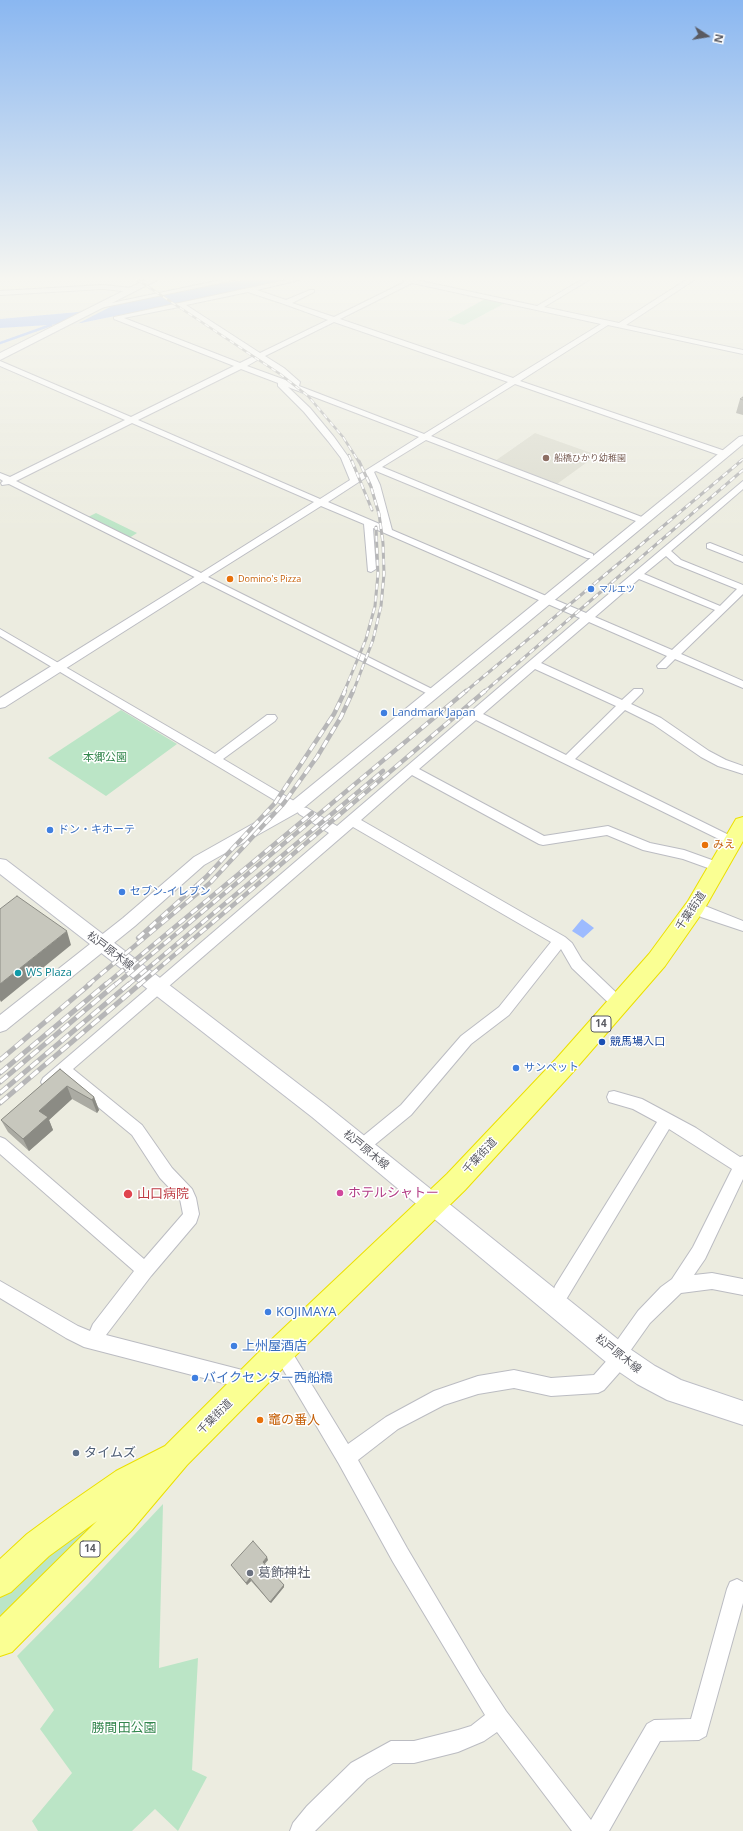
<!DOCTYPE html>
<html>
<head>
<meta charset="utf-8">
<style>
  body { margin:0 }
  #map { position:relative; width:743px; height:1831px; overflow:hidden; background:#ecece0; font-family:"Open Sans",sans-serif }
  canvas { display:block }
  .north { position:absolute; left:687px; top:16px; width:40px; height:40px; -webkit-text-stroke:3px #fff; paint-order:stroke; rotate:102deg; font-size:11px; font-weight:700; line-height:16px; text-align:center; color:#595a62 }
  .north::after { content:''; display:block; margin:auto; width:14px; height:18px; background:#595a62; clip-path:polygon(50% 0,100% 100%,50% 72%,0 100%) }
</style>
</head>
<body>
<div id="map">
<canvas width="743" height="1831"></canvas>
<div class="north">N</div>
</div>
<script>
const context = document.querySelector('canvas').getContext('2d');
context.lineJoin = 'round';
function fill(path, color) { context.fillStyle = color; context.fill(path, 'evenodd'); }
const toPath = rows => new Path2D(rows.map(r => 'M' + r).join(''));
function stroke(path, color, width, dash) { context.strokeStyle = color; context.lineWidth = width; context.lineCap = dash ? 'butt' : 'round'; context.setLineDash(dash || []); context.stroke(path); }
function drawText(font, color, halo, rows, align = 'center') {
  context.font = font + ' "Open Sans","Noto Sans JP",sans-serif'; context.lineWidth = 3; context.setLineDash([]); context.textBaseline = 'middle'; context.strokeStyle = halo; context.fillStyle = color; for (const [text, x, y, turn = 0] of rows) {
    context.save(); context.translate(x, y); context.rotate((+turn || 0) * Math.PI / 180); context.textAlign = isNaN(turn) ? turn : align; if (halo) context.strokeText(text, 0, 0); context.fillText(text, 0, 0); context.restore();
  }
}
fill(toPath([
  [535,433,597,455,557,484,495,461]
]), '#dcdccf');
fill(toPath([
  [485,299,505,303,464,325,447,320],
  [96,513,137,533,129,538,88,517],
  [121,710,177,744,106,796,48,758],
  [163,1504,159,1668,198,1658,192,1770,207,1777,178,1831,155,1809,132,1831,38,1831,32,1821,72,1773,40,1729,54,1710,17,1656,88,1584],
  [109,1509,0,1624,0,1597,44,1555]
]), '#bbe5c6');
fill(toPath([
  [241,280,292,280,81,323,0,328,0,319,78,312],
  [582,919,594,928,583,938,572,931]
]), '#9dbbff');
fill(toPath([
  [114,305,79,323,51,327,80,312]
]), '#ecece0');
stroke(toPath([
  [0,343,51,325]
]), '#9dbbff', 2.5);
const minor = toPath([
  [221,280,235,280,100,308,97,306,221,280],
  [286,280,299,280,257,290,286,300,310,290,314,290,314,292,292,303,334,317,405,282,403,280,416,280,537,306,581,280,589,280,544,307,619,323,686,280,694,280,626,325,743,350,743,354,608,325,520,381,728,452,728,456,722,456,515,384,431,436,647,519,647,523,641,523,426,440,382,467,593,554,593,558,587,558,376,471,374,472,380,485,392,530,586,613,743,481,743,489,671,551,681,560,743,585,743,594,681,654,743,681,743,688,675,659,666,668,658,668,657,666,667,656,589,622,541,663,622,700,634,689,642,689,643,691,642,693,631,704,661,718,709,751,726,760,743,766,743,774,718,766,701,757,653,724,625,710,575,759,737,839,739,842,737,845,733,846,476,720,419,769,544,836,608,826,650,843,684,850,723,864,725,867,723,870,719,872,683,859,643,850,607,835,543,845,539,844,412,775,361,820,565,937,572,943,582,960,624,1000,626,1004,624,1008,619,1010,614,1008,572,968,561,949,509,1015,471,1044,411,1115,367,1151,362,1153,357,1151,354,1146,357,1141,401,1105,461,1036,499,1007,551,942,353,827,73,1069,142,1125,172,1168,192,1189,196,1198,199,1214,196,1223,151,1276,106,1335,250,1372,256,1375,259,1381,256,1387,250,1390,84,1347,66,1338,0,1298,0,1281,78,1326,90,1331,93,1324,134,1271,0,1154,0,1137,5,1139,144,1259,183,1214,180,1199,160,1178,132,1135,63,1078,53,1086,48,1088,43,1086,41,1082,43,1078,329,833,299,814,297,811,291,810,0,636,0,629,215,754,267,715,275,715,277,718,275,721,223,759,299,804,301,807,307,808,337,826,580,618,373,528,376,569,371,572,368,571,364,524,321,506,208,577,438,692,439,694,438,696,434,697,9,484,2,485,1,483,3,481,0,479,0,473,10,477,125,420,0,366,0,361,131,417,234,366,114,319,114,317,286,280],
  [412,283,601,324,513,378,340,319,412,283],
  [248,292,284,304,328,320,260,353,186,305,248,292],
  [179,307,254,356,240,363,124,318,179,307],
  [334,322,508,382,424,434,299,386,300,382,284,368,265,356,334,322],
  [259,359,278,372,291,382,247,366,259,359],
  [241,369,278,383,278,386,304,412,328,441,341,458,350,480,320,499,138,420,241,369],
  [288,387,419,437,357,476,349,458,334,437,310,408,288,387],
  [132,423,314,502,201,573,16,481,132,423],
  [368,476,372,485,382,525,328,502,368,476],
  [666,556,675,564,737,589,720,606,644,574,666,556],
  [639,579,715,610,672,650,595,617,639,579],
  [535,669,616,706,566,755,483,714,535,669],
  [103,285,132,288,135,290,132,292,103,289,0,295,0,291,103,285],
  [710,543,743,556,743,562,707,548,707,544,710,543],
  [695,902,743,921,743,931,701,917,690,910,689,907,690,904,695,902],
  [614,1091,642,1099,696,1128,740,1157,743,1156,743,1179,705,1259,694,1275,712,1273,743,1279,743,1295,712,1289,681,1293,650,1323,628,1354,630,1358,627,1364,604,1390,598,1393,551,1396,514,1388,478,1394,444,1405,398,1429,358,1460,407,1548,481,1673,506,1711,591,1820,647,1724,654,1720,691,1719,727,1589,730,1582,737,1579,743,1582,743,1603,706,1736,699,1740,660,1741,609,1831,572,1831,497,1732,484,1741,458,1752,414,1763,393,1763,367,1779,315,1831,290,1831,293,1823,307,1806,351,1763,391,1741,414,1741,458,1730,471,1726,485,1715,393,1562,339,1464,275,1356,272,1350,275,1344,281,1341,287,1344,348,1444,386,1417,434,1391,478,1376,514,1370,551,1378,594,1375,609,1358,608,1355,611,1349,638,1311,661,1287,672,1279,693,1247,732,1169,669,1129,567,1298,561,1300,555,1298,553,1292,555,1286,657,1122,633,1109,609,1102,607,1097,609,1092,614,1091]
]);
const tertiary = toPath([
  [743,436,743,444,300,811,204,865,135,926,6,1030,0,1032,0,1015,123,918,194,857,290,803,739,437,743,436],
  [201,573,207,577,205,580,5,707,0,708,0,698,201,573]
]);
const secondary = toPath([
  [145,280,157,280,0,360,0,353,145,280],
  [0,859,6,860,326,1105,630,1349,655,1366,681,1380,743,1401,743,1425,667,1400,637,1384,612,1367,312,1117,0,874,0,859]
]);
const trunk = toPath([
  [743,817,743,841,702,913,665,966,572,1073,465,1190,291,1360,187,1465,132,1530,12,1652,0,1656,0,1617,97,1521,49,1556,11,1592,0,1597,0,1559,27,1534,61,1509,116,1471,165,1446,271,1340,447,1174,556,1059,649,954,688,901,736,819,743,817]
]);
stroke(minor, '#bbbcc2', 2);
stroke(tertiary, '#bbbcc2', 2);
stroke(secondary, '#bdbec6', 2);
stroke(trunk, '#ece000', 2);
fill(minor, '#fff');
fill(tertiary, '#fff');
fill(secondary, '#fff');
fill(trunk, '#faff93');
const railFar3 = toPath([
  [138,280,280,374,308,396,343,437,359,462],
  [349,455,352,462],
  [739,462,743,459]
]);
const railFar2 = toPath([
  [352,461,372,510],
  [344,692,366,639,375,606,378,574,376,527],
  [353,692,373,640,381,606,384,574,383,543,379,514,371,487,359,461],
  [465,692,741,461],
  [484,692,743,470]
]);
const railFar1 = toPath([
  [138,938,206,877,275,803,334,714,345,691],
  [88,985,211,882,284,803,317,757,341,717,353,691],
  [105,985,312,813],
  [115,985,466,691],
  [128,985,383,771],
  [139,985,485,691]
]);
const rail = toPath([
  [0,1060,90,984],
  [0,1073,106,984],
  [0,1082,116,984],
  [0,1093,129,984],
  [0,1103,140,984]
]);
stroke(railFar3, '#b6b6b7', 2.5);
stroke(railFar2, '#b6b6b7', 3);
stroke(railFar1, '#b6b6b7', 4.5);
stroke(rail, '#b6b6b7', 5);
stroke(railFar3, '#fff', 1.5, [5]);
stroke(railFar2, '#fff', 2, [6]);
stroke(railFar1, '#fff', 3, [8]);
stroke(rail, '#fff', 3.5, [10]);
fill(toPath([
  [743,397,743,415,736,413,740,399],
  [60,1069,94,1097,99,1110,97,1113,72,1099,49,1120,53,1130,29,1151,8,1132,1,1120],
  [268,1560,265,1564,284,1585,284,1587,271,1603,251,1581,247,1585,231,1565]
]), '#ababa3');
fill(toPath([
  [67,931,71,945,1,1002,0,1000,0,984],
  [67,1086,72,1099,49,1120,53,1130,29,1151,23,1139,39,1111],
  [94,1097,99,1110,97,1113,92,1100],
  [267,1557,268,1560,264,1564,263,1562],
  [250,1578,251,1581,247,1585,246,1583],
  [284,1585,284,1587,271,1603,270,1602]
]), '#8b8b84');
const building = toPath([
  [743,397,743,400,740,399,743,397],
  [17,896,67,931,0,984,0,909,17,896],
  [60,1069,94,1097,92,1100,67,1086,39,1111,48,1117,23,1139,1,1120,60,1069],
  [253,1541,267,1557,263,1562,284,1585,270,1602,250,1578,246,1583,231,1565,253,1541]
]);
fill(building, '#c7c7bd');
stroke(building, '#8b8b84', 1);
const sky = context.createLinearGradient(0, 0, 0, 536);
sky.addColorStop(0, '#8ab7f1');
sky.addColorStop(0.52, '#f6f6f1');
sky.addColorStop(1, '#f6f6f100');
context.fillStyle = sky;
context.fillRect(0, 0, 743, 536);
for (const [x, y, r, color] of [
  [546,458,4,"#8d6e63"],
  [230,579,4,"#e8710a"],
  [591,589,4,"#3f7fe0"],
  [384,713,4,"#3f7fe0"],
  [50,830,4,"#3f7fe0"],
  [705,845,4,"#e8710a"],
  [122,892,4,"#3f7fe0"],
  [18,973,4,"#0f9aa8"],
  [602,1042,4,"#1a4fb4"],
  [516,1068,4,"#3f7fe0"],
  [340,1193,4,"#d1479c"],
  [128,1194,5,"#e0444e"],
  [268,1312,4,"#3f7fe0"],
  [234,1346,4,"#3f7fe0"],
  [195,1378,4,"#3f7fe0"],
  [260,1420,4,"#e8710a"],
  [76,1453,4,"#5c6f8a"],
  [250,1573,4,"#6b7280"]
]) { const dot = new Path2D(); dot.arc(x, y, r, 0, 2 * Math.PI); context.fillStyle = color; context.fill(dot); stroke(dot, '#fff', 1.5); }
drawText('9px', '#785e54', '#fff', [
  ["船橋ひかり幼稚園",554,458]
], 'left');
drawText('9px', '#c56008', '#fff', [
  ["Domino's Pizza",238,579]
], 'left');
drawText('9px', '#366cbe', '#fff', [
  ["マルエツ",599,589]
], 'left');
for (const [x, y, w] of [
  [601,1024,20],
  [90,1549,20]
]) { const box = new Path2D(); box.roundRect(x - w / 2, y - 8, w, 16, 3); context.fillStyle = '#fff'; context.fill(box); stroke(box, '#595a62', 1); }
drawText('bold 10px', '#595a62', null, [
  ["14",601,1024],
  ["14",90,1549]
]);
drawText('11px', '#366cbe', '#fff', [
  ["Landmark Japan",392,713],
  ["ドン・キホーテ",58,830],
  ["セブン-イレブン",130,892],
  ["サンペット",524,1068]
], 'left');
drawText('11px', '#33864d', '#fff', [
  ["本郷公園",105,758]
]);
drawText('11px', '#c56008', '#fff', [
  ["みえ",713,845]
], 'left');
drawText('11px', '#595a62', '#fff', [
  ["千葉街道",691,911,-56],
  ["松戸原木線",110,951,37],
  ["松戸原木線",366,1150,39],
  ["千葉街道",480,1156,-47],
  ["松戸原木線",618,1354,38],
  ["千葉街道",215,1417,-45]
]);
drawText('11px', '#0d838f', '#fff', [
  ["WS Plaza",26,973]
], 'left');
drawText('11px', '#164399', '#fff', [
  ["競馬場入口",610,1042]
], 'left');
drawText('13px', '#b23c85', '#fff', [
  ["ホテルシャトー",348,1193]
], 'left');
drawText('13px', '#be3a42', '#fff', [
  ["山口病院",137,1194]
], 'left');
drawText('13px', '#366cbe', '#fff', [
  ["KOJIMAYA",276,1312],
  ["上州屋酒店",242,1346],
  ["バイクセンター西船橋",203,1378]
], 'left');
drawText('13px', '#c56008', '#fff', [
  ["竈の番人",268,1420]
], 'left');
drawText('13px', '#4e5e75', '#fff', [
  ["タイムズ",84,1453]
], 'left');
drawText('13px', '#5b616d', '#fff', [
  ["葛飾神社",258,1573]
], 'left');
drawText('13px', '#33864d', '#fff', [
  ["勝間田公園",124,1728]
]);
</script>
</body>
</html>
